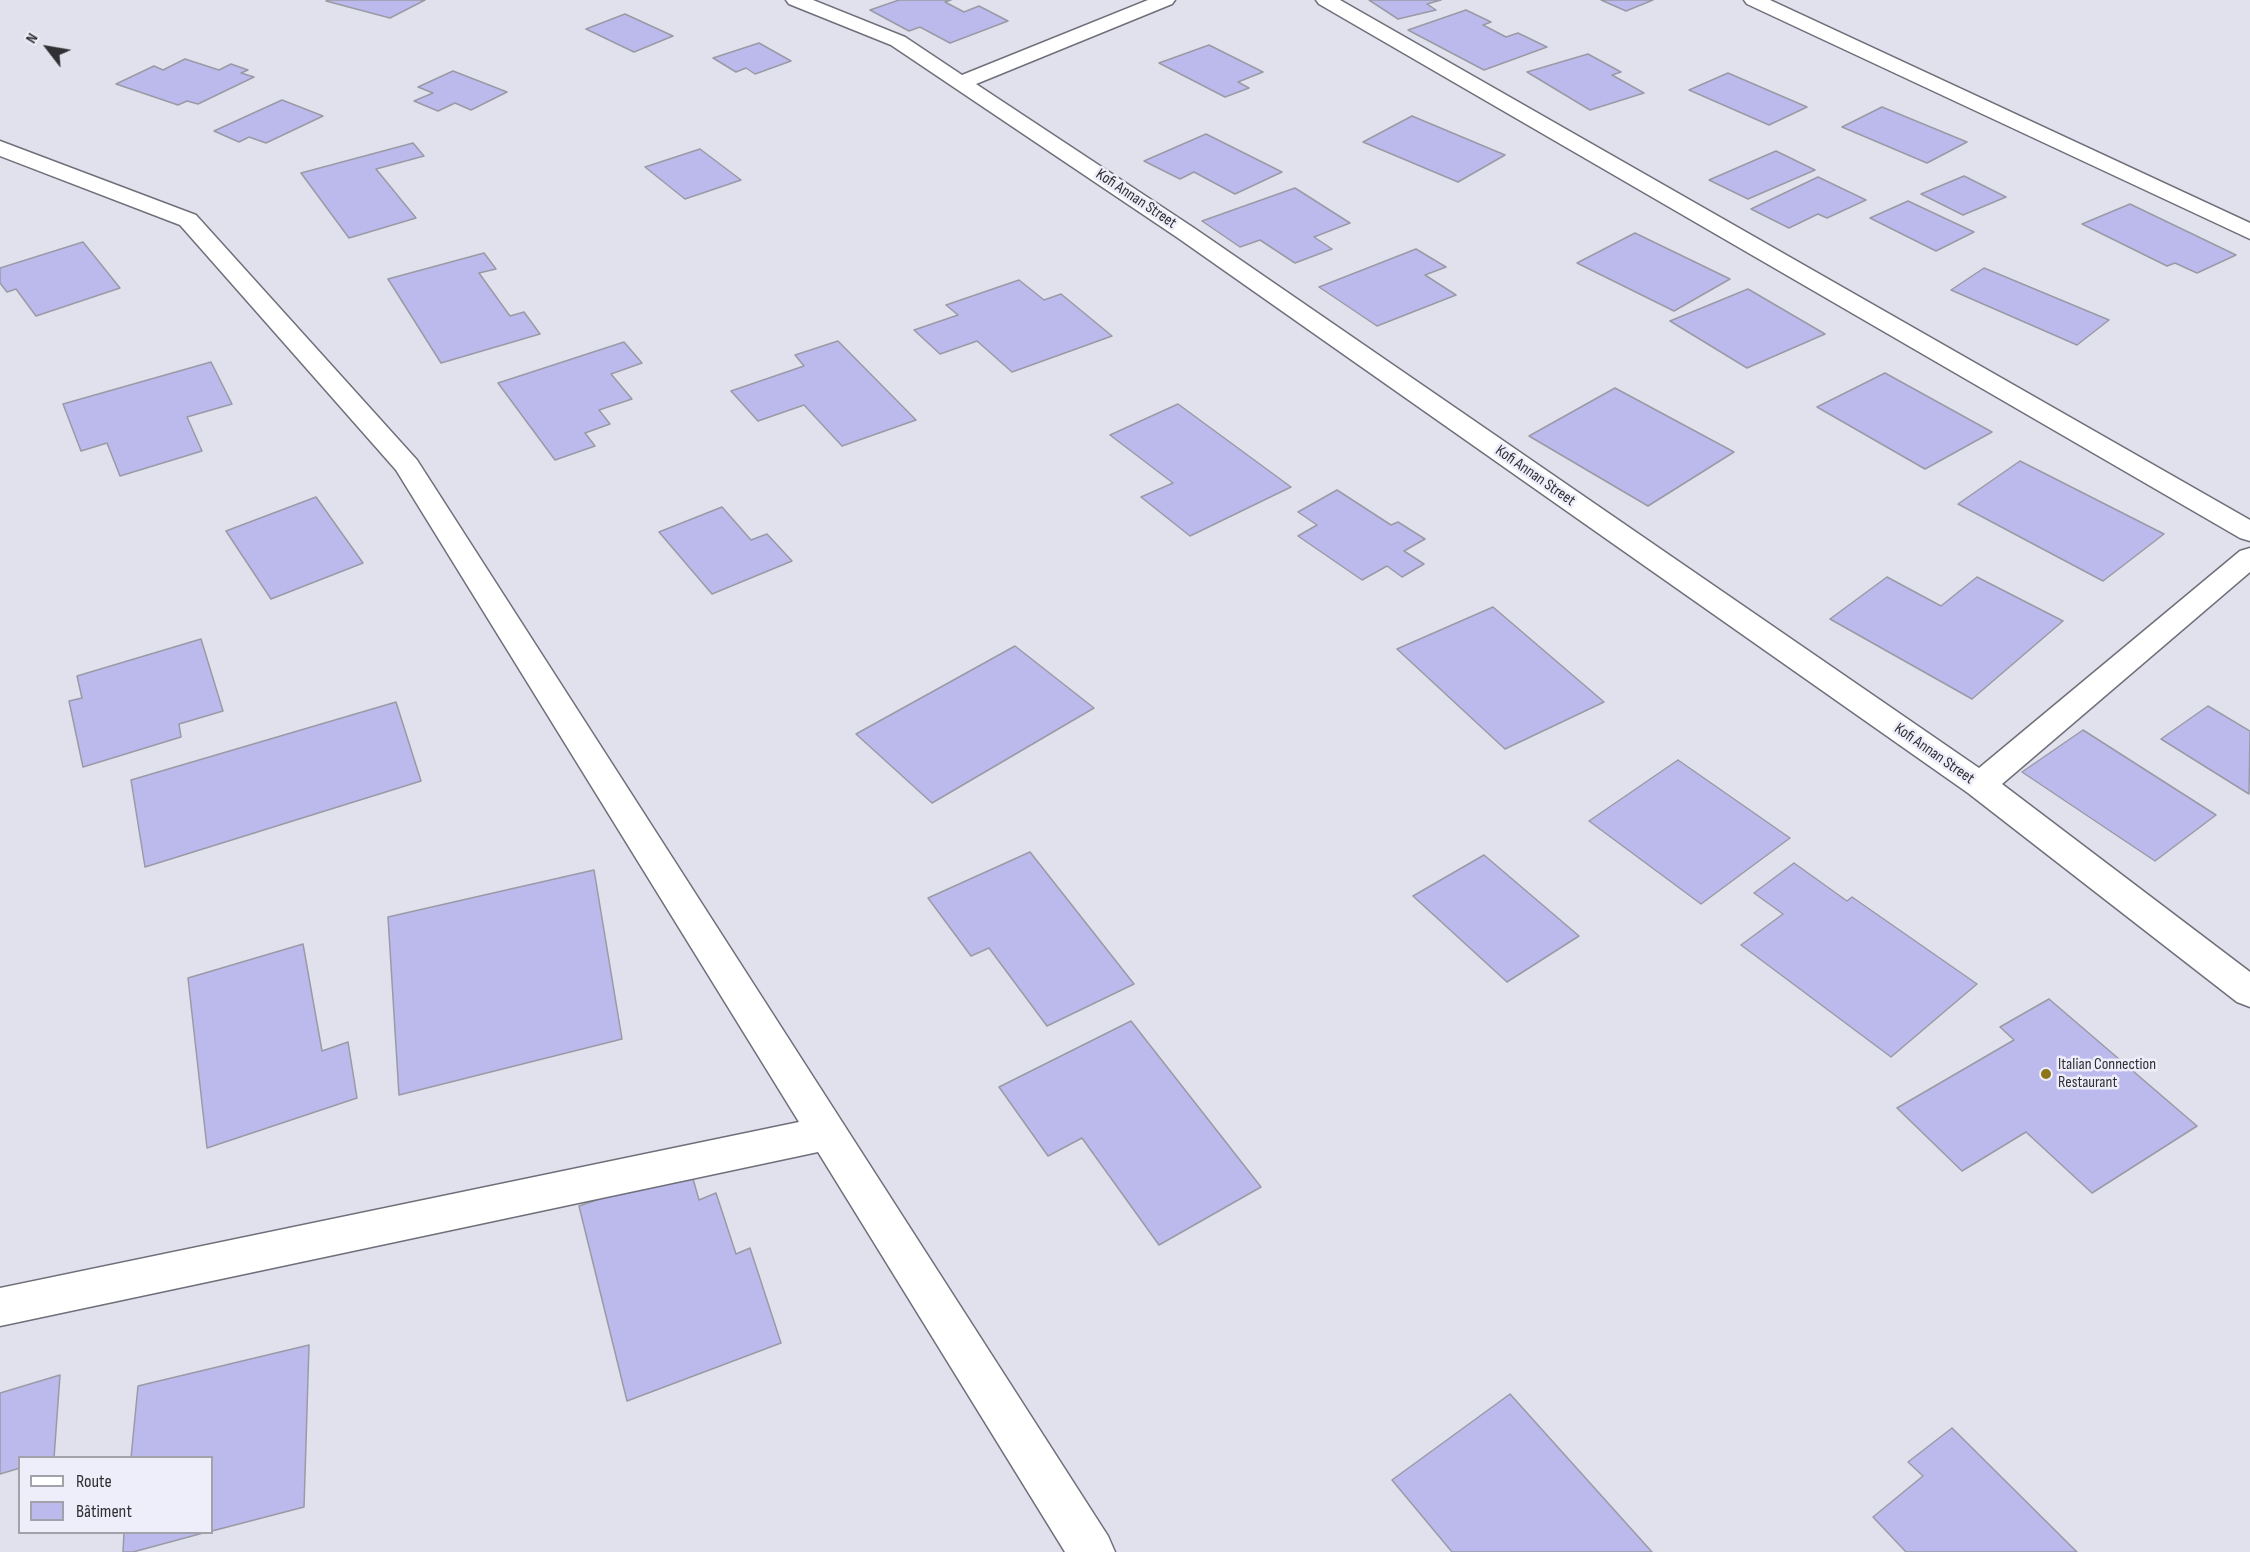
<!DOCTYPE html>
<html>
<head>
<meta charset="utf-8">
<style>
  body { margin:0 }
  #map { position:relative; width:2250px; height:1552px; overflow:hidden; background:#e1e1ee; font-family:"Sofia Sans Condensed",sans-serif }
  canvas { display:block }
  .legend { position:absolute; left:18px; top:1456px; width:195px; height:78px; box-sizing:border-box; background:#eeeefb; border:2px solid #a2a2ab; margin:0; padding:8px 10px; list-style:none; font-size:18px; color:#2f2f34 }
  .legend li { display:flex; align-items:center; gap:12px; height:30px }
  .legend b { width:30px; border:2px solid #a2a2ab }
  .north { position:absolute; left:18px; top:18px; width:60px; height:60px; -webkit-text-stroke:4px #eeeefb; paint-order:stroke; rotate:301deg; font-size:16px; font-weight:700; line-height:24px; text-align:center; color:#2f2f34 }
  .north::after { content:''; display:block; margin:auto; width:21px; height:27px; background:#2f2f34; clip-path:polygon(50% 0,100% 100%,50% 72%,0 100%) }
</style>
</head>
<body>
<div id="map">
<canvas width="2250" height="1552"></canvas>
<ul class="legend">
<li><b style="height:8px;background:#fff"></b>Route</li>
<li><b style="height:16px;background:#bcbaec"></b>Bâtiment</li>
</ul>
<div class="north">N</div>
</div>
<script>
const context = document.querySelector('canvas').getContext('2d');
context.lineJoin = 'round';
function fill(path, color) { context.fillStyle = color; context.fill(path, 'evenodd'); }
const toPath = rows => new Path2D(rows.map(r => 'M' + r).join(''));
function stroke(path, color, width, dash) { context.strokeStyle = color; context.lineWidth = width; context.lineCap = dash ? 'butt' : 'round'; context.setLineDash(dash || []); context.stroke(path); }
function drawText(font, color, halo, rows, align = 'center') {
  context.font = font + ' "Sofia Sans Condensed",sans-serif'; context.lineWidth = 5; context.setLineDash([]); context.textBaseline = 'middle'; context.strokeStyle = halo; context.fillStyle = color; for (const [text, x, y, turn = 0] of rows) {
    context.save(); context.translate(x, y); context.rotate((+turn || 0) * Math.PI / 180); context.textAlign = isNaN(turn) ? turn : align; if (halo) context.strokeText(text, 0, 0); context.fillText(text, 0, 0); context.restore();
  }
}
const building = toPath([
  [329,0,425,0,390,18,326,1,329,0],
  [899,0,951,0,945,2,964,12,979,6,1008,21,950,43,920,27,909,31,870,10,899,0],
  [1369,0,1441,0,1427,4,1436,10,1398,19,1369,0],
  [1601,0,1653,0,1626,11,1601,0],
  [1466,10,1491,22,1483,25,1506,37,1518,33,1547,47,1484,70,1408,30,1466,10],
  [625,14,673,36,634,52,586,29,625,14],
  [759,43,791,61,755,74,746,68,736,72,713,58,759,43],
  [1209,45,1263,72,1238,82,1249,88,1225,97,1159,63,1209,45],
  [1588,54,1621,72,1612,75,1644,93,1590,110,1527,72,1588,54],
  [185,59,219,70,231,64,248,70,241,73,254,77,198,104,187,101,178,105,116,84,154,66,163,70,185,59],
  [453,71,507,92,471,110,455,103,438,111,414,101,433,93,418,87,453,71],
  [1728,73,1807,107,1769,125,1689,90,1728,73],
  [282,100,323,116,266,143,249,137,239,142,214,131,282,100],
  [1882,107,1967,142,1927,163,1842,127,1882,107],
  [1412,116,1505,155,1458,182,1363,142,1412,116],
  [1206,134,1282,172,1235,194,1194,172,1180,179,1144,161,1206,134],
  [413,143,424,156,376,169,416,218,349,238,301,173,413,143],
  [700,149,741,180,685,199,645,167,700,149],
  [1776,151,1815,170,1748,199,1709,180,1776,151],
  [1964,176,2006,197,1963,215,1921,194,1964,176],
  [1818,177,1866,200,1827,218,1818,214,1789,228,1751,209,1818,177],
  [1295,188,1350,223,1314,237,1332,249,1295,263,1260,240,1240,247,1202,221,1295,188],
  [1908,201,1974,232,1936,251,1870,218,1908,201],
  [2130,204,2236,255,2197,273,2175,263,2167,266,2082,224,2130,204],
  [1635,233,1730,279,1674,311,1577,263,1635,233],
  [83,242,120,288,36,316,16,289,7,292,0,283,0,268,83,242],
  [1416,249,1446,267,1425,275,1456,295,1377,326,1319,287,1416,249],
  [484,253,496,269,479,273,510,316,524,312,540,334,441,363,388,279,484,253],
  [1984,268,2109,320,2077,345,1951,290,1984,268],
  [1019,280,1044,300,1061,294,1112,336,1012,372,977,341,940,354,914,330,958,315,946,305,1019,280],
  [1748,289,1825,334,1747,368,1670,321,1748,289],
  [838,341,916,420,842,446,804,405,758,421,731,391,804,366,795,355,838,341],
  [624,342,642,363,611,374,632,399,599,410,610,424,585,433,595,446,555,460,498,383,624,342],
  [211,362,232,404,187,417,202,451,120,476,107,443,81,451,63,404,211,362],
  [1885,373,1992,432,1925,469,1817,407,1885,373],
  [1615,388,1734,452,1648,506,1529,436,1615,388],
  [1178,404,1291,487,1190,536,1141,497,1173,483,1110,435,1178,404],
  [2020,461,2164,534,2103,581,1958,504,2020,461],
  [1337,490,1391,525,1398,522,1425,539,1404,551,1424,564,1402,577,1387,566,1362,580,1298,536,1317,525,1298,512,1337,490],
  [316,497,363,563,271,599,226,531,316,497],
  [722,507,751,540,767,534,792,561,712,594,659,532,722,507],
  [1887,577,1941,606,1977,577,2063,621,1972,699,1830,619,1887,577],
  [1493,607,1604,702,1505,749,1397,649,1493,607],
  [201,639,223,711,179,724,181,737,83,767,69,701,82,698,77,676,201,639],
  [1015,646,1094,708,932,803,856,734,1015,646],
  [396,702,421,781,145,867,131,780,396,702],
  [2208,706,2250,731,2249,794,2161,739,2208,706],
  [2083,730,2216,815,2155,861,2022,772,2083,730],
  [1678,760,1790,838,1701,904,1589,821,1678,760],
  [1030,852,1134,984,1047,1026,989,948,971,956,928,898,1030,852],
  [1484,855,1579,936,1507,982,1413,896,1484,855],
  [1794,863,1847,901,1852,897,1977,984,1891,1057,1741,945,1783,914,1754,893,1794,863],
  [594,870,622,1039,399,1095,388,917,594,870],
  [303,944,322,1051,348,1042,357,1098,207,1148,188,978,303,944],
  [2049,999,2197,1126,2092,1193,2026,1132,1962,1171,1897,1108,2014,1040,2000,1027,2049,999],
  [1131,1021,1261,1187,1159,1245,1082,1138,1048,1156,999,1087,1131,1021],
  [690,1168,699,1200,716,1193,736,1254,750,1248,781,1343,627,1401,579,1206,690,1168],
  [309,1345,304,1507,212,1531,212,1458,131,1458,138,1386,309,1345],
  [60,1375,54,1458,20,1458,20,1468,0,1474,0,1393,60,1375],
  [1510,1394,1652,1552,1452,1552,1392,1480,1510,1394],
  [1952,1428,2077,1552,1906,1552,1873,1517,1923,1476,1908,1462,1952,1428],
  [124,1532,207,1532,133,1552,123,1552,124,1532]
]);
fill(building, '#bcbaec');
stroke(building, '#9a9aa6', 1.5);
const minor = toPath([
  [786,0,813,0,905,37,962,75,1148,0,1175,0,1172,4,976,84,1194,228,1979,768,2240,551,2250,548,2250,572,2002,784,2250,972,2250,1007,2237,1002,1968,793,1178,238,891,45,789,4,786,0],
  [1316,0,1340,0,2250,520,2250,541,2240,538,1319,4,1316,0],
  [1744,0,1770,0,2250,223,2250,239,1747,4,1744,0],
  [0,141,196,215,417,460,1108,1536,1115,1552,1065,1552,818,1152,0,1326,0,1288,799,1122,396,470,180,225,0,156,0,141]
]);
stroke(minor, '#6f6f7a', 3);
fill(minor, '#fff');
for (const [x, y, r, color] of [
  [2046,1074,6,"#8f751a"]
]) { const dot = new Path2D(); dot.arc(x, y, r, 0, 2 * Math.PI); context.fillStyle = color; context.fill(dot); stroke(dot, '#eeeefb', 2); }
drawText('16px', '#2f2f34', '#eeeefb', [
  ["Kofi Annan Street",1136,199,34],
  ["Kofi Annan Street",1535,476,35],
  ["Kofi Annan Street",1934,754,35]
]);
drawText('16px', '#2f2f34', '#eeeefb', [
  ["Italian Connection",2058,1065],
  ["Restaurant",2058,1083]
], 'left');
</script>
</body>
</html>
